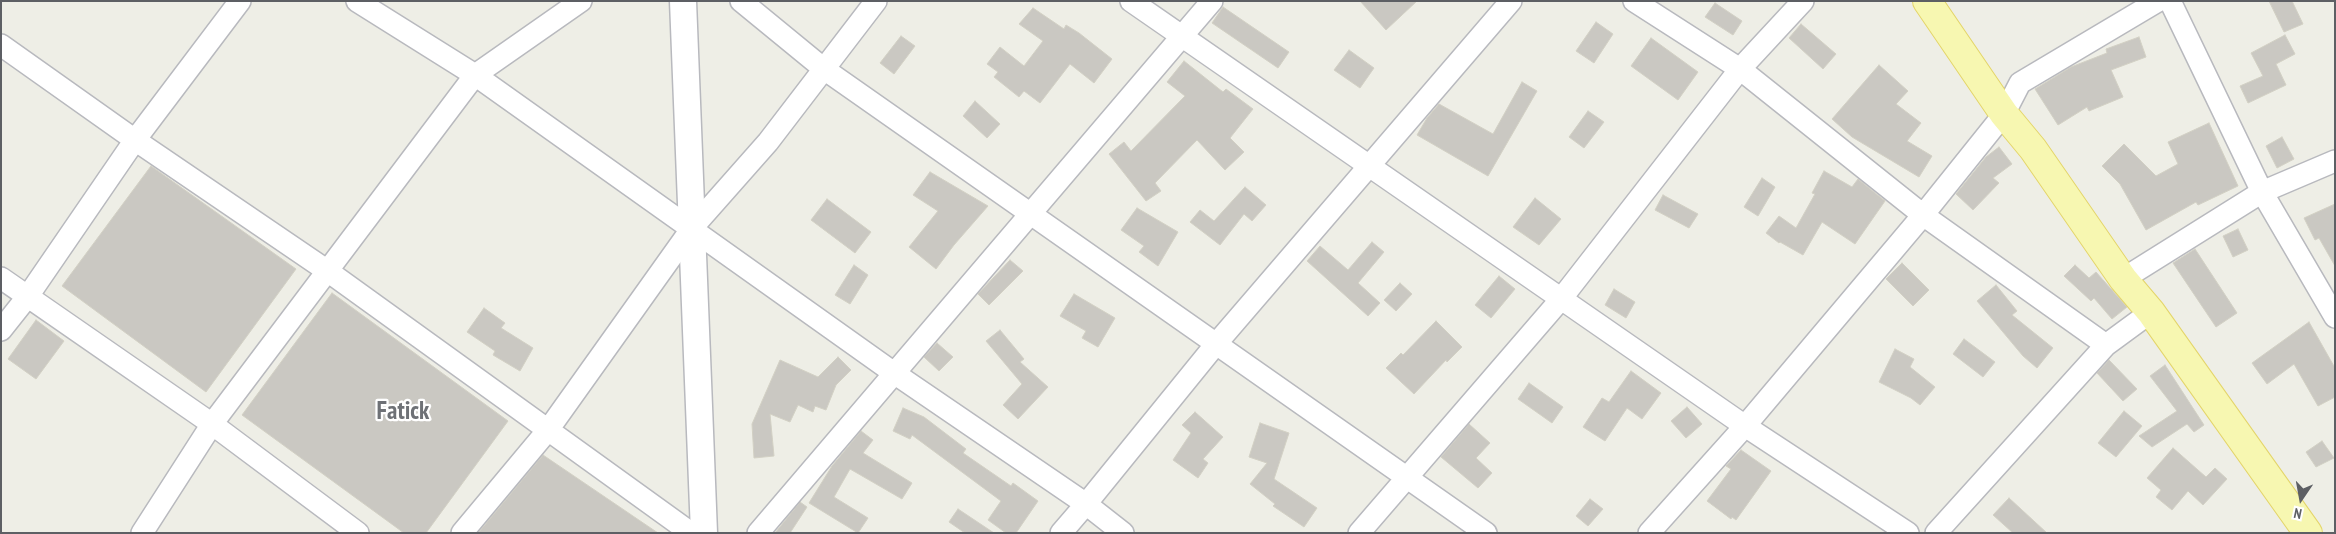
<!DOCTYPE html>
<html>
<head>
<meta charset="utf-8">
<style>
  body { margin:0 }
  #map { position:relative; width:2336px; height:534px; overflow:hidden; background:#eeeee6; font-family:"PT Sans Narrow",sans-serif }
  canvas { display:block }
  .frame { position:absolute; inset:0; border:2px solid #5d5f64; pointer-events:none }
  .north { position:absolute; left:2276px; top:474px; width:50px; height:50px; -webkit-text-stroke:4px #fff; paint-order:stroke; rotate:192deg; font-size:14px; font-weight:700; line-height:20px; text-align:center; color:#5d5f64 }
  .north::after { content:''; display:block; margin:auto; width:18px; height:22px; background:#5d5f64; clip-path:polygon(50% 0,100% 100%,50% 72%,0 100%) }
</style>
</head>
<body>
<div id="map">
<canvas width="2336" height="534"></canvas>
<div class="frame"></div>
<div class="north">N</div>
</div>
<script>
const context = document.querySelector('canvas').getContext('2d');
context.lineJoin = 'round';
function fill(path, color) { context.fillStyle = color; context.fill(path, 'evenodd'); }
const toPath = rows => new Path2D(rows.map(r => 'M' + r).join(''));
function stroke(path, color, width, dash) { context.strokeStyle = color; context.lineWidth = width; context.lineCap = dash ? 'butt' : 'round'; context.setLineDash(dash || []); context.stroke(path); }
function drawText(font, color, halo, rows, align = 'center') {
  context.font = font + ' "PT Sans Narrow",sans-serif'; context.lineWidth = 4.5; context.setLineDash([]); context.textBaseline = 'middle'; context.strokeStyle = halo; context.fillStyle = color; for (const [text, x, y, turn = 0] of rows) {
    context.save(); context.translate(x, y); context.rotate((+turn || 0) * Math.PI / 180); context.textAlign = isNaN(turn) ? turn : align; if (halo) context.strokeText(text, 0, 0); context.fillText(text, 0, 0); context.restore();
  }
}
const building = toPath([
  [1360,1,1417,1,1386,30,1360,1],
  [2269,1,2292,1,2303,24,2284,32,2269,1],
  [1715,3,1742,21,1733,35,1705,17,1715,3],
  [1223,7,1289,52,1278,68,1212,23,1223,7],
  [1033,8,1064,29,1066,25,1079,33,1112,59,1094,83,1070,64,1040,103,1024,91,1019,97,994,77,998,72,987,64,1000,47,1024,66,1043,41,1019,24,1033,8],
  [1596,22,1613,34,1594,63,1576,51,1596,22],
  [1801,24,1836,54,1823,69,1789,38,1801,24],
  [2285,35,2295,54,2276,64,2286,85,2248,103,2240,86,2263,76,2251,53,2285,35],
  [901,36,915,46,894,74,880,63,901,36],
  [2139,37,2146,57,2111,70,2123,97,2089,111,2087,107,2058,125,2035,89,2071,67,2107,53,2106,49,2139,37],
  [1651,38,1698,72,1678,100,1631,66,1651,38],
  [1349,50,1374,68,1360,88,1334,70,1349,50],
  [1184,61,1223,92,1226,89,1253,109,1230,138,1244,152,1225,170,1197,140,1155,183,1161,191,1146,201,1109,154,1124,142,1131,151,1185,96,1167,82,1184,61],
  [1879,65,1908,91,1896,104,1921,123,1907,141,1932,156,1919,177,1852,137,1832,119,1879,65],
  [1522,82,1537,91,1488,176,1417,135,1427,118,1439,104,1493,134,1522,82],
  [975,101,1000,124,987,138,963,116,975,101],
  [1588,111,1604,122,1584,148,1569,137,1588,111],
  [2209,123,2238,186,2198,205,2196,202,2146,230,2120,184,2102,166,2124,144,2156,176,2178,164,2168,142,2209,123],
  [2282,137,2294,159,2277,168,2266,146,2282,137],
  [1999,147,2012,164,1993,178,1999,183,1973,210,1956,194,1986,157,1999,147],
  [151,166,296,269,206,392,62,286,151,166],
  [1824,171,1852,187,1858,179,1885,201,1855,244,1822,222,1803,255,1780,242,1779,243,1766,233,1779,216,1796,228,1815,194,1812,193,1824,171],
  [930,172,988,206,954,245,936,269,909,247,938,211,913,195,930,172],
  [1762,178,1775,187,1758,216,1744,207,1762,178],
  [1245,187,1266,205,1252,221,1244,214,1220,245,1190,222,1200,210,1214,221,1245,187],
  [1663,195,1698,214,1689,228,1655,210,1663,195],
  [1535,198,1561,219,1539,245,1513,227,1535,198],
  [827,199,871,232,855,253,811,220,827,199],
  [2335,204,2335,266,2319,238,2315,240,2304,218,2335,204],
  [1137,208,1178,232,1158,266,1139,252,1144,246,1121,230,1137,208],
  [2238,229,2248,250,2233,257,2223,236,2238,229],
  [1372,242,1384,252,1358,283,1380,303,1368,316,1307,261,1320,246,1348,270,1372,242],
  [2195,249,2237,313,2216,327,2173,263,2195,249],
  [1010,260,1023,271,989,305,978,294,1010,260],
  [1902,263,1929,290,1913,306,1886,279,1902,263],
  [854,265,868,275,850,304,835,295,854,265],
  [2075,265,2089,278,2096,272,2127,307,2112,319,2094,298,2091,301,2064,276,2075,265],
  [1499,276,1515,289,1491,318,1475,305,1499,276],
  [1400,283,1412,294,1396,311,1384,300,1400,283],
  [1996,285,2017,311,2012,315,2053,348,2037,368,2023,356,1977,301,1996,285],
  [1614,289,1635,302,1626,318,1605,305,1614,289],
  [332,293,508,421,426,533,404,533,242,415,332,293],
  [1074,294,1115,318,1098,347,1082,338,1086,331,1060,316,1074,294],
  [484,308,505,323,501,328,533,348,520,371,493,355,495,351,467,332,484,308],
  [36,320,64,341,36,379,8,359,36,320],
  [1436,321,1462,347,1447,362,1446,360,1414,394,1386,368,1401,353,1403,355,1436,321],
  [2309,322,2335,368,2335,397,2318,406,2294,364,2267,384,2252,363,2309,322],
  [1000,330,1024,359,1020,362,1048,387,1018,419,1003,405,1022,384,986,341,1000,330],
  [1964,339,1995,362,1983,377,1953,354,1964,339],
  [937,343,953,357,939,371,924,357,937,343],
  [1895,349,1914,359,1910,367,1935,387,1920,405,1911,398,1879,382,1895,349],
  [838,357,851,370,836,385,826,410,815,406,813,412,798,405,790,422,770,414,774,456,754,458,752,424,780,360,818,377,838,357],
  [2109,360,2137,389,2123,401,2097,373,2109,360],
  [2165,365,2204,425,2194,432,2187,424,2152,447,2139,436,2177,411,2150,376,2165,365],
  [1631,371,1661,393,1642,419,1627,408,1605,441,1583,427,1602,398,1609,402,1631,371],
  [1529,383,1563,407,1552,423,1518,399,1529,383],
  [1687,407,1702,424,1686,438,1671,421,1687,407],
  [903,408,924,417,966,449,963,453,1011,486,1013,483,1038,501,1016,533,1006,533,988,520,1001,501,912,435,910,439,893,431,903,408],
  [2124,411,2142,426,2116,457,2098,443,2124,411],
  [1195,412,1223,437,1203,459,1208,463,1198,478,1173,460,1191,433,1182,425,1195,412],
  [1260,423,1289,433,1274,479,1317,508,1304,527,1273,506,1275,504,1250,484,1267,463,1249,457,1260,423],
  [1469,424,1490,443,1476,458,1492,473,1478,488,1441,457,1469,424],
  [861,431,873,440,863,453,912,483,902,499,850,469,834,497,868,518,858,533,809,503,832,466,861,431],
  [2322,441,2334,458,2316,467,2306,452,2322,441],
  [2173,448,2206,477,2215,468,2227,479,2203,505,2188,491,2172,510,2156,497,2161,490,2147,478,2173,448],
  [1741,450,1771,471,1736,520,1732,517,1731,519,1707,501,1731,469,1726,466,1741,450],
  [543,455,658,533,478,533,543,455],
  [2009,498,2047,533,2013,533,1993,515,2009,498],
  [1590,499,1603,509,1588,526,1576,516,1590,499],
  [800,502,807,507,790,533,775,533,800,502],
  [958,509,994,533,965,533,949,522,958,509]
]);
fill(building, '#cac8c2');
stroke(building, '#d2d0c4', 1);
const minor = toPath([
  [357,1,475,75,894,373,1086,504,1123,533],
  [741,1,824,69,1486,533],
  [1131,1,1745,426,1908,533],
  [1634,1,1740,69,1923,215,2106,345],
  [2170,1,2262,192,2335,317],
  [1,45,135,140,329,272,691,533],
  [1,278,212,424,358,533],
  [2123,279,2262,192,2335,161],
  [1,330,28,296,135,140,240,1],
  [142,533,212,424,475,75,581,1],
  [462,533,548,430,692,228,768,142,876,1],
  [758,533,1212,1],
  [1061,533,1086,504,1216,344,1511,1],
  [1359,533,1561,299,1740,69,1803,1],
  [1649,533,1745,426,1923,215,2004,114,2020,83,2158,1],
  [1936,533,2106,345,2151,312]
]);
const tertiary = toPath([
  [683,1,704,533]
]);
const primary = toPath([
  [1927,1,2004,114,2033,149,2123,279,2151,312,2308,533]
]);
stroke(minor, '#b8b9be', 24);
stroke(tertiary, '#b8b9be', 29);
stroke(primary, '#e4d569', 30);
stroke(minor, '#fff', 21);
stroke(tertiary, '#fff', 26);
stroke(primary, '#f7f7b1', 28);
drawText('bold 25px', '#6e7176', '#fff', [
  ["Fatick",403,412]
]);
</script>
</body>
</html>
